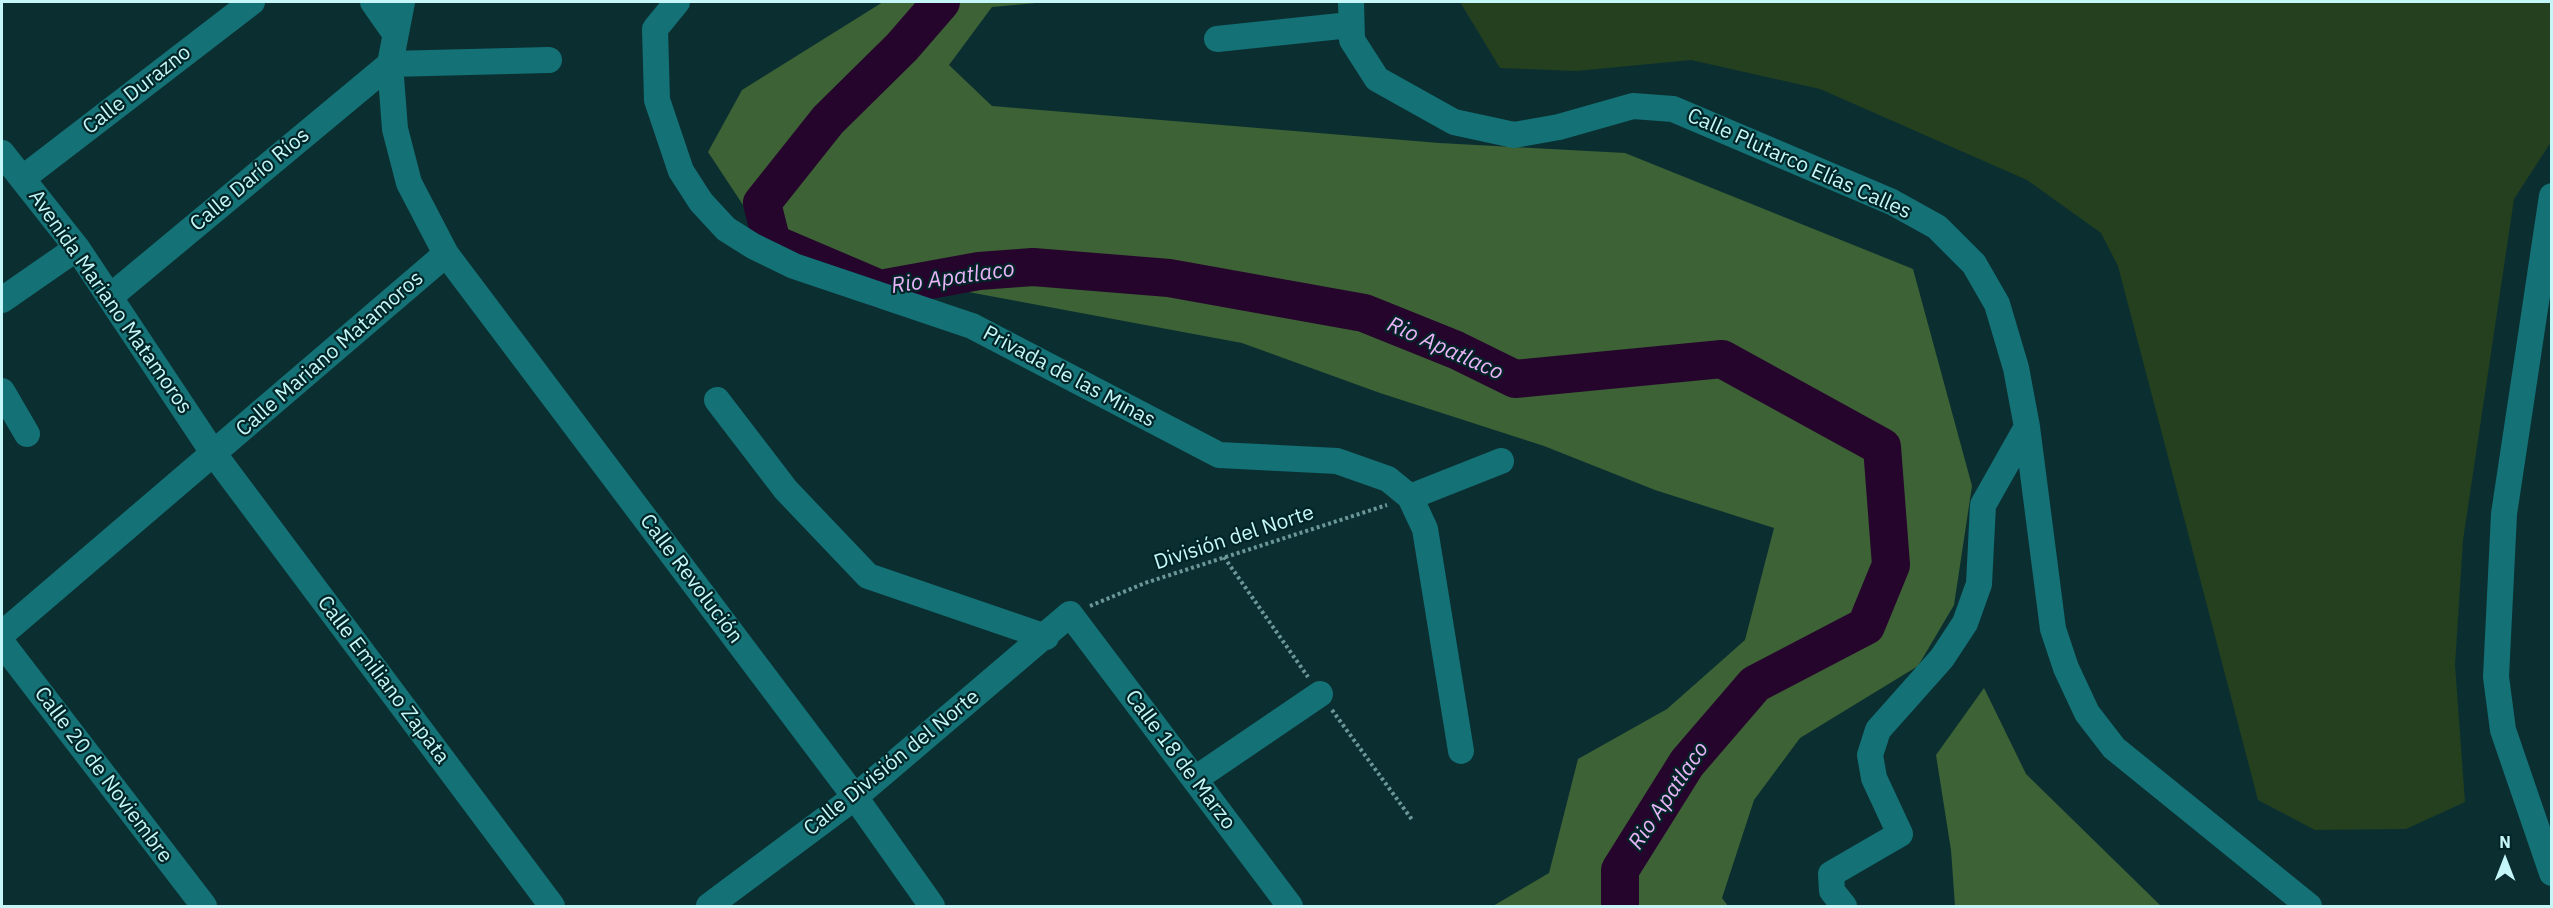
<!DOCTYPE html>
<html>
<head>
<meta charset="utf-8">
<style>
  body { margin:0 }
  #map { position:relative; width:2553px; height:908px; overflow:hidden; background:#0b2f31; font-family:"IBM Plex Sans",sans-serif }
  canvas { display:block }
  .frame { position:absolute; inset:0; border:3px solid #c5f6f8; pointer-events:none }
  .north { position:absolute; left:2475px; top:830px; width:60px; height:60px; -webkit-text-stroke:4px #012527; paint-order:stroke; rotate:0deg; font-size:16px; font-weight:700; line-height:24px; text-align:center; color:#c5f6f8 }
  .north::after { content:''; display:block; margin:auto; width:21px; height:27px; background:#c5f6f8; clip-path:polygon(50% 0,100% 100%,50% 72%,0 100%) }
</style>
</head>
<body>
<div id="map">
<canvas width="2553" height="908"></canvas>
<div class="frame"></div>
<div class="north">N</div>
</div>
<script>
const context = document.querySelector('canvas').getContext('2d');
context.lineJoin = 'round';
function fill(path, color) { context.fillStyle = color; context.fill(path, 'evenodd'); }
const toPath = rows => new Path2D(rows.map(r => 'M' + r).join(''));
function stroke(path, color, width, dash) { context.strokeStyle = color; context.lineWidth = width; context.lineCap = dash ? 'butt' : 'round'; context.setLineDash(dash || []); context.stroke(path); }
function drawText(font, color, halo, rows, align = 'center') {
  context.font = font + ' "IBM Plex Sans",sans-serif'; context.lineWidth = 4.5; context.setLineDash([]); context.textBaseline = 'middle'; context.strokeStyle = halo; context.fillStyle = color; for (const [text, x, y, turn = 0] of rows) {
    context.save(); context.translate(x, y); context.rotate((+turn || 0) * Math.PI / 180); context.textAlign = isNaN(turn) ? turn : align; if (halo) context.strokeText(text, 0, 0); context.fillText(text, 0, 0); context.restore();
  }
}
fill(toPath([
  [1460,2,2551,2,2551,142,2514,199,2463,540,2455,665,2465,802,2406,829,2315,830,2258,800,2118,266,2101,233,2027,180,1820,89,1691,60,1576,71,1500,68]
]), '#24401e');
fill(toPath([
  [883,2,1047,2,992,7,949,65,992,106,1439,143,1625,153,1913,269,1972,486,1954,605,1918,666,1800,738,1754,800,1722,898,1728,906,1493,906,1549,873,1578,759,1667,709,1745,640,1774,528,1655,490,1544,446,1380,393,1242,343,963,291,863,268,751,217,708,152,742,90],
  [1984,688,2026,774,2161,906,1955,906,1951,850,1936,755]
]), '#3d6235');
stroke(toPath([
  [941,2,902,47,828,120,762,203,772,243,880,289,979,271,1033,267,1169,278,1364,313,1456,350,1515,379,1722,359,1882,447,1891,565,1866,626,1755,684,1687,763,1620,870,1620,906]
]), '#25052c', 38);
stroke(toPath([
  [1224,557,1308,677],
  [1090,606,1145,583,1387,505],
  [1332,710,1413,821]
]), '#6c9799', 4, [3, 3]);
stroke(toPath([
  [373,2,394,32],
  [402,2,390,64,395,129,409,183,446,254,855,797,932,906],
  [677,2,655,29,657,100,681,171,701,202,726,229,753,246,794,266,972,326,1219,455,1337,461,1388,479,1410,497,1425,529,1461,751],
  [1351,2,1352,40,1377,79,1454,122,1514,135,1559,127,1633,106,1673,109,1892,202,1937,227,1974,264,1997,304,2016,368,2027,427,2053,629,2066,668,2087,713,2114,748,2309,906],
  [1217,39,1350,25],
  [2,153,77,248,214,454,552,906],
  [23,178,252,2],
  [2552,196,2504,514,2496,677,2503,730,2552,873],
  [111,296,390,64,549,60],
  [2,300,77,248],
  [2,391,27,434],
  [717,400,786,490,868,576,1046,637],
  [1410,497,1501,461],
  [2,634,446,254],
  [2,643,204,906],
  [1195,779,1320,694],
  [709,906,855,797,1070,614,1290,906],
  [1844,906,1832,891,1831,874,1900,834,1874,778,1870,755,1878,730,1942,658,1965,623,1979,584,1983,505,2027,427]
]), '#147176', 26);
drawText('21px', '#c5f6f8', '#012527', [
  ["Calle Durazno",137,90,-38],
  ["Calle Plutarco Elías Calles",1799,164,24],
  ["Calle Darío Ríos",250,180,-40],
  ["Avenida Mariano Matamoros",110,302,55],
  ["Calle Mariano Matamoros",330,354,-41],
  ["Privada de las Minas",1069,377,28],
  ["División del Norte",1234,538,-18],
  ["Calle Revolución",691,579,53],
  ["Calle Emiliano Zapata",383,680,53],
  ["Calle 18 de Marzo",1180,760,53],
  ["Calle División del Norte",892,763,-39],
  ["Calle 20 de Noviembre",103,775,53]
]);
drawText('italic 22px', '#ebb3f8', '#012527', [
  ["Rio Apatlaco",953,278,-8],
  ["Rio Apatlaco",1445,349,24],
  ["Rio Apatlaco",1669,796,-56]
]);
</script>
</body>
</html>
